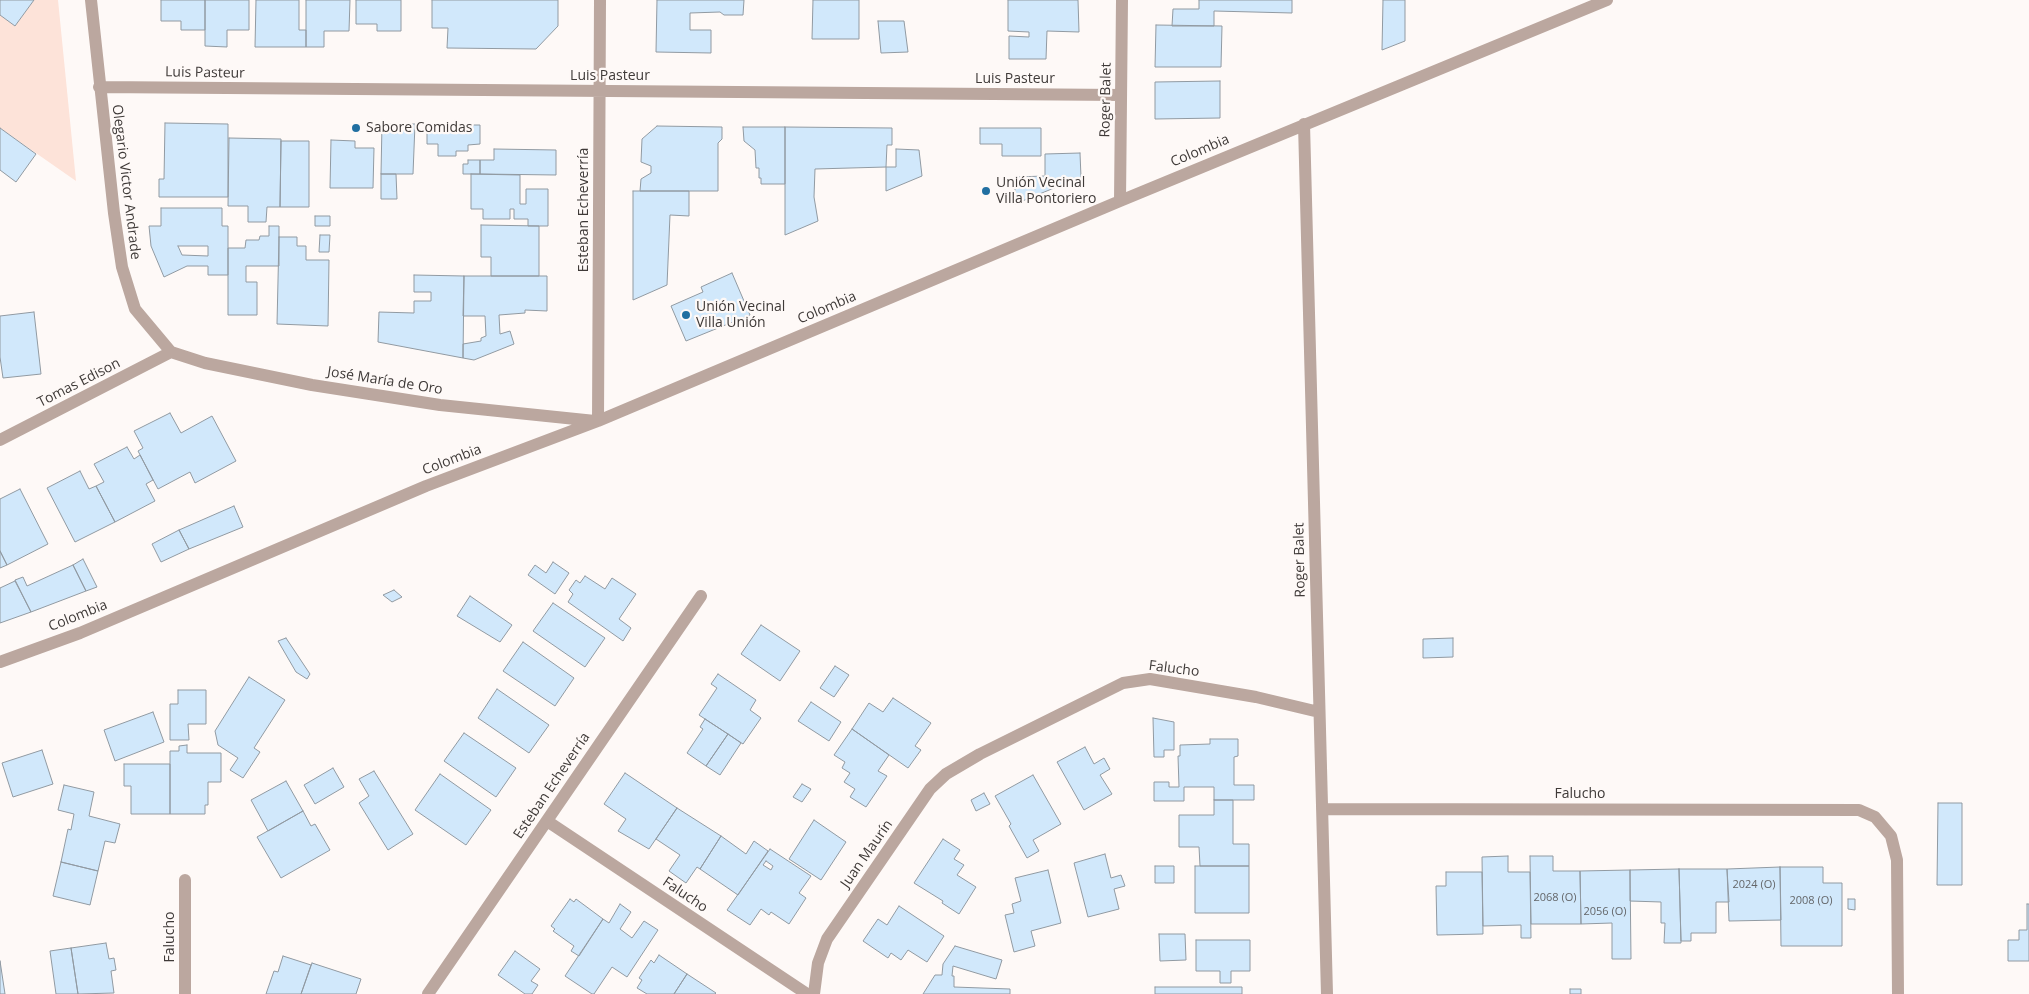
<!DOCTYPE html>
<html>
<head>
<meta charset="utf-8">
<style>
  body { margin:0 }
  canvas { display:block; background:#fef9f7 }
</style>
</head>
<body>
<canvas width="2029" height="994"></canvas>
<script>
const context = document.querySelector('canvas').getContext('2d');
context.lineJoin = 'round';
function fill(path, color) { context.fillStyle = color; context.fill(path, 'evenodd'); }
const toPath = rows => new Path2D(rows.map(r => 'M' + r).join(''));
function stroke(path, color, width, dash) { context.strokeStyle = color; context.lineWidth = width; context.lineCap = dash ? 'butt' : 'round'; context.setLineDash(dash || []); context.stroke(path); }
function drawText(font, color, halo, rows, align = 'center') {
  context.font = font + ' "Open Sans",sans-serif'; context.lineWidth = 4.5; context.setLineDash([]); context.textBaseline = 'middle'; context.strokeStyle = halo; context.fillStyle = color; for (const [text, x, y, turn = 0] of rows) {
    context.save(); context.translate(x, y); context.rotate((+turn || 0) * Math.PI / 180); context.textAlign = isNaN(turn) ? turn : align; if (halo) context.strokeText(text, 0, 0); context.fillText(text, 0, 0); context.restore();
  }
}
fill(toPath([
  [34,0,58,0,76,181,0,128,0,15,15,26]
]), '#fde3d9');
const building = toPath([
  [0,0,34,0,15,26,0,15,0,0],
  [161,0,205,0,205,30,181,30,181,21,161,21,161,0],
  [205,0,249,0,249,30,227,30,227,47,205,46,205,0],
  [256,0,299,0,299,30,306,30,306,47,255,47,256,0],
  [306,0,350,0,349,31,324,31,324,47,306,47,306,0],
  [356,0,401,0,401,31,377,31,377,24,356,24,356,0],
  [432,0,558,0,558,26,536,49,447,48,448,28,432,28,432,0],
  [657,0,744,0,743,15,724,15,720,12,690,13,690,30,711,30,711,53,656,52,657,0],
  [813,0,859,0,859,39,812,39,813,0],
  [1008,0,1078,0,1079,32,1047,31,1046,59,1009,59,1009,36,1029,37,1029,32,1008,31,1008,0],
  [1199,0,1292,0,1292,13,1214,11,1214,26,1172,26,1173,9,1199,9,1199,0],
  [1383,0,1405,0,1405,41,1382,50,1383,0],
  [878,21,904,21,908,52,881,53,878,21],
  [1156,25,1222,26,1221,67,1155,67,1156,25],
  [1220,81,1220,118,1155,119,1155,82,1220,81],
  [165,123,228,124,228,197,159,197,159,179,164,179,165,123],
  [382,124,415,124,413,174,381,174,382,124],
  [427,125,480,125,480,144,468,145,468,151,456,151,456,156,438,156,438,144,427,144,427,125],
  [657,126,722,127,722,139,718,143,718,191,640,191,641,179,651,173,651,166,641,162,642,139,657,126],
  [743,127,785,127,785,184,761,184,761,178,759,178,759,168,756,168,755,150,744,141,743,127],
  [785,127,892,128,892,145,887,145,886,167,815,169,814,197,818,221,785,235,785,127],
  [0,128,36,154,16,182,0,170,0,128],
  [980,128,1041,128,1041,156,1002,156,1002,144,980,144,980,128],
  [229,138,281,139,280,207,267,207,266,222,248,222,248,206,228,206,229,138],
  [331,140,355,141,355,148,374,148,373,188,330,188,331,140],
  [281,141,309,141,309,207,280,207,281,141],
  [494,149,556,150,556,175,480,174,480,160,494,160,494,149],
  [896,149,919,150,922,176,886,191,886,167,896,167,896,149],
  [1080,153,1081,177,1015,204,1015,177,1045,176,1045,154,1080,153],
  [468,160,480,160,480,174,463,174,463,164,468,164,468,160],
  [381,174,396,174,397,199,381,199,381,174],
  [471,174,520,175,520,204,526,204,526,189,548,189,548,226,528,226,528,219,514,219,514,209,510,209,510,219,483,219,483,209,471,209,471,174],
  [633,191,689,191,689,216,670,215,667,285,633,300,633,191],
  [161,208,222,208,222,226,228,226,228,275,208,275,208,266,187,266,164,277,151,246,149,226,161,226,161,208],
  [178,246,208,246,208,256,182,255,178,246],
  [315,216,330,216,330,226,315,226,315,216],
  [481,225,539,226,539,276,491,276,491,257,481,257,481,225],
  [269,226,279,226,279,266,246,266,246,282,257,282,257,315,228,315,228,248,245,248,246,240,259,240,260,236,269,236,269,226],
  [320,235,330,235,329,252,319,252,320,235],
  [279,237,297,237,297,246,306,246,306,260,329,260,328,326,277,324,279,237],
  [732,273,750,315,686,341,671,306,703,292,701,287,732,273],
  [414,275,464,276,463,358,378,342,379,312,414,313,414,301,431,301,431,292,414,292,414,275],
  [464,276,547,276,547,311,525,310,525,313,499,315,500,334,510,331,514,344,474,360,463,358,463,344,481,341,481,338,486,336,485,316,463,316,464,276],
  [34,312,41,374,3,378,0,357,0,316,34,312],
  [170,413,181,433,212,416,236,461,195,483,190,472,158,489,138,451,143,448,134,431,170,413],
  [127,447,134,459,140,455,153,480,146,484,155,501,115,522,96,486,104,482,94,464,127,447],
  [80,471,89,489,96,486,115,522,75,542,47,488,80,471],
  [20,489,48,544,7,565,0,551,0,499,20,489],
  [234,506,243,527,189,549,179,530,234,506],
  [179,530,189,549,161,562,152,544,179,530],
  [0,551,7,565,0,568,0,551],
  [83,559,97,587,86,591,73,565,83,559],
  [553,562,569,573,555,594,528,575,535,565,546,573,553,562],
  [73,565,86,591,31,612,15,580,23,577,27,586,73,565],
  [585,576,605,589,612,578,636,594,619,619,631,628,623,641,568,602,573,594,569,590,576,580,580,583,585,576],
  [15,581,31,612,0,623,0,588,15,581],
  [394,590,402,597,392,602,383,595,394,590],
  [470,596,512,625,500,642,457,616,470,596],
  [553,603,605,638,585,667,533,631,553,603],
  [761,625,800,651,780,681,741,654,761,625],
  [286,638,310,674,307,679,296,672,278,641,286,638],
  [1453,638,1453,657,1423,658,1423,639,1453,638],
  [523,642,574,678,555,706,503,671,523,642],
  [835,666,849,675,834,697,820,688,835,666],
  [718,674,756,700,750,710,761,718,743,744,699,715,717,688,711,684,718,674],
  [249,677,285,700,254,748,260,752,243,778,230,770,238,758,218,745,215,731,249,677],
  [497,689,549,725,529,753,478,718,497,689],
  [178,690,206,690,206,724,188,724,189,740,170,740,170,704,178,704,178,690],
  [893,698,931,723,915,746,921,750,908,768,852,729,869,703,883,712,893,698],
  [811,702,841,722,829,741,798,721,811,702],
  [153,712,164,742,115,761,104,730,153,712],
  [1153,718,1174,722,1174,750,1164,750,1164,757,1154,757,1153,718],
  [705,719,728,734,706,766,687,753,703,729,700,727,705,719],
  [852,729,889,755,878,771,887,776,866,807,850,797,855,789,844,782,850,773,842,768,845,762,834,755,852,729],
  [464,733,516,768,496,797,444,761,464,733],
  [728,734,741,743,720,775,706,766,728,734],
  [1210,739,1238,739,1238,756,1234,757,1234,785,1254,785,1254,800,1214,800,1214,787,1184,787,1184,801,1154,801,1154,782,1169,782,1169,787,1179,787,1178,756,1180,756,1180,745,1210,744,1210,739],
  [187,745,187,753,221,753,221,782,208,782,208,805,205,805,205,814,170,814,170,751,179,751,179,746,187,745],
  [1085,747,1094,764,1104,758,1110,769,1100,775,1112,794,1084,810,1057,762,1085,747],
  [42,750,53,784,13,797,2,763,42,750],
  [124,764,170,764,170,814,131,814,131,786,124,786,124,764],
  [333,768,344,787,315,804,304,785,333,768],
  [374,771,413,834,388,850,359,803,369,796,359,779,374,771],
  [625,773,677,808,649,849,618,831,626,819,604,804,625,773],
  [440,774,491,810,466,845,415,810,440,774],
  [1033,775,1061,824,1033,840,1039,851,1027,858,1009,826,1011,824,995,796,1033,775],
  [286,781,303,811,268,831,251,800,286,781],
  [802,784,811,789,802,802,793,797,802,784],
  [64,785,94,792,89,816,120,824,115,843,105,841,98,871,61,862,68,829,71,830,74,814,58,810,64,785],
  [984,793,990,804,976,811,971,800,984,793],
  [1214,800,1233,800,1233,844,1249,844,1249,866,1200,866,1199,847,1179,847,1179,815,1214,815,1214,800],
  [1938,803,1962,803,1962,885,1937,885,1938,803],
  [677,808,721,836,700,869,697,867,686,883,669,871,680,855,656,839,677,808],
  [303,811,311,826,315,824,330,850,281,878,257,837,303,811],
  [814,820,846,842,821,880,789,859,814,820],
  [721,836,746,854,754,841,768,851,738,895,700,869,721,836],
  [943,839,960,850,954,859,964,865,957,875,976,887,959,914,942,903,943,901,914,883,943,839],
  [770,849,811,876,799,893,806,898,789,924,771,912,769,915,761,909,750,925,727,910,770,849],
  [766,861,773,866,771,870,763,865,766,861],
  [1105,854,1111,878,1121,875,1125,886,1114,889,1119,909,1088,917,1074,863,1105,854],
  [1508,856,1508,872,1530,872,1531,938,1521,938,1521,925,1483,926,1482,857,1508,856],
  [1530,856,1553,856,1553,871,1580,871,1581,924,1531,924,1530,856],
  [61,862,98,871,90,905,53,896,61,862],
  [1155,866,1174,866,1174,883,1155,883,1155,866],
  [1195,866,1249,866,1249,913,1195,913,1195,866],
  [1780,867,1823,867,1823,883,1842,883,1842,946,1781,946,1780,867],
  [1780,867,1781,920,1729,921,1727,869,1780,867],
  [1679,869,1727,869,1729,902,1716,902,1716,933,1691,933,1691,941,1681,941,1679,869],
  [1679,869,1681,943,1664,943,1665,923,1661,923,1661,902,1630,901,1630,870,1679,869],
  [1048,870,1061,923,1031,931,1035,946,1014,952,1005,915,1014,913,1012,904,1021,901,1015,878,1048,870],
  [1630,870,1631,959,1612,959,1612,923,1581,924,1580,871,1630,870],
  [1446,872,1482,872,1483,934,1437,935,1436,886,1446,886,1446,872],
  [570,899,574,902,576,899,603,919,579,956,571,951,574,946,553,931,555,929,551,926,570,899],
  [1848,899,1855,899,1855,910,1848,909,1848,899],
  [620,904,631,912,620,929,632,938,644,921,658,930,627,977,612,967,594,994,592,994,565,976,603,919,609,923,620,904],
  [2027,904,2029,904,2029,961,2008,961,2008,940,2019,940,2019,930,2027,930,2027,904],
  [899,906,944,936,927,962,908,950,901,960,891,953,888,958,863,941,878,919,887,925,899,906],
  [1159,934,1185,934,1186,960,1160,961,1159,934],
  [1196,940,1250,940,1250,971,1231,971,1231,983,1220,983,1220,971,1196,971,1196,940],
  [106,943,109,959,114,958,116,970,111,971,114,993,78,994,71,948,106,943],
  [955,946,1002,960,996,979,953,966,952,976,954,976,954,987,1010,989,1010,994,923,994,935,975,942,975,943,964,955,946],
  [71,948,78,994,56,994,50,951,71,948],
  [515,951,540,969,531,981,538,985,532,994,525,994,498,975,515,951],
  [659,955,687,974,674,994,647,994,637,988,642,980,639,978,651,960,654,963,659,955],
  [283,956,311,965,301,994,266,994,274,971,278,972,283,956],
  [0,961,5,994,0,994,0,961],
  [312,963,361,979,356,994,301,994,312,963],
  [687,974,716,993,715,994,674,994,687,974],
  [1155,987,1242,987,1242,994,1155,994,1155,987],
  [1570,989,1581,989,1581,994,1570,994,1570,989]
]);
fill(building, '#d1e8fb');
stroke(building, '#919aa2', 1);
stroke(toPath([
  [91,0,114,213,122,267,135,309,171,352],
  [99,87,1121,95],
  [1304,124,1327,994],
  [1120,201,1122,0],
  [171,352,205,363,312,385,440,405,595,421],
  [598,421,600,0],
  [0,440,171,352],
  [0,662,80,633,426,486,598,421,1120,201,1607,0],
  [1322,809,1859,810,1875,817,1891,836,1897,860,1898,994],
  [547,821,807,994],
  [185,994,185,880],
  [428,994,701,596],
  [814,994,818,963,827,939,930,789,946,774,980,754,1123,683,1150,679,1256,697,1319,712]
]), '#bba79f', 12);
for (const [x, y, r, color] of [
  [356,128,5,"#216fa1"],
  [986,191,5,"#216fa1"],
  [686,315,5,"#216fa1"]
]) { const dot = new Path2D(); dot.arc(x, y, r, 0, 2 * Math.PI); context.fillStyle = color; context.fill(dot); stroke(dot, '#fef9f7', 2); }
drawText('11px', '#646669', null, [
  ["2024 (O)",1754,885],
  ["2068 (O)",1555,898],
  ["2008 (O)",1811,901],
  ["2056 (O)",1605,912]
]);
drawText('14px', '#3f3a38', '#fef9f7', [
  ["Luis Pasteur",205,73,1],
  ["Luis Pasteur",610,76],
  ["Luis Pasteur",1015,79],
  ["Roger Balet",1106,100,-89],
  ["Colombia",1200,151,-23],
  ["Olegario Victor Andrade",126,182,83],
  ["Esteban Echeverría",584,210,-90],
  ["Colombia",827,308,-23],
  ["José María de Oro",385,381,9],
  ["Tomas Edison",79,383,-27],
  ["Colombia",452,460,-21],
  ["Roger Balet",1300,560,-91],
  ["Colombia",78,616,-22],
  ["Falucho",1174,669,7],
  ["Esteban Echeverría",552,786,-56],
  ["Falucho",1580,794],
  ["Juan Maurín",867,854,-55],
  ["Falucho",685,895,34],
  ["Falucho",170,937,-90]
]);
drawText('14px', '#3f3a38', '#fef9f7', [
  ["Sabore Comidas",366,128],
  ["Unión Vecinal",996,183],
  ["Villa Pontoriero",996,199],
  ["Unión Vecinal",696,307],
  ["Villa Unión",696,323]
], 'left');
</script>
</body>
</html>
